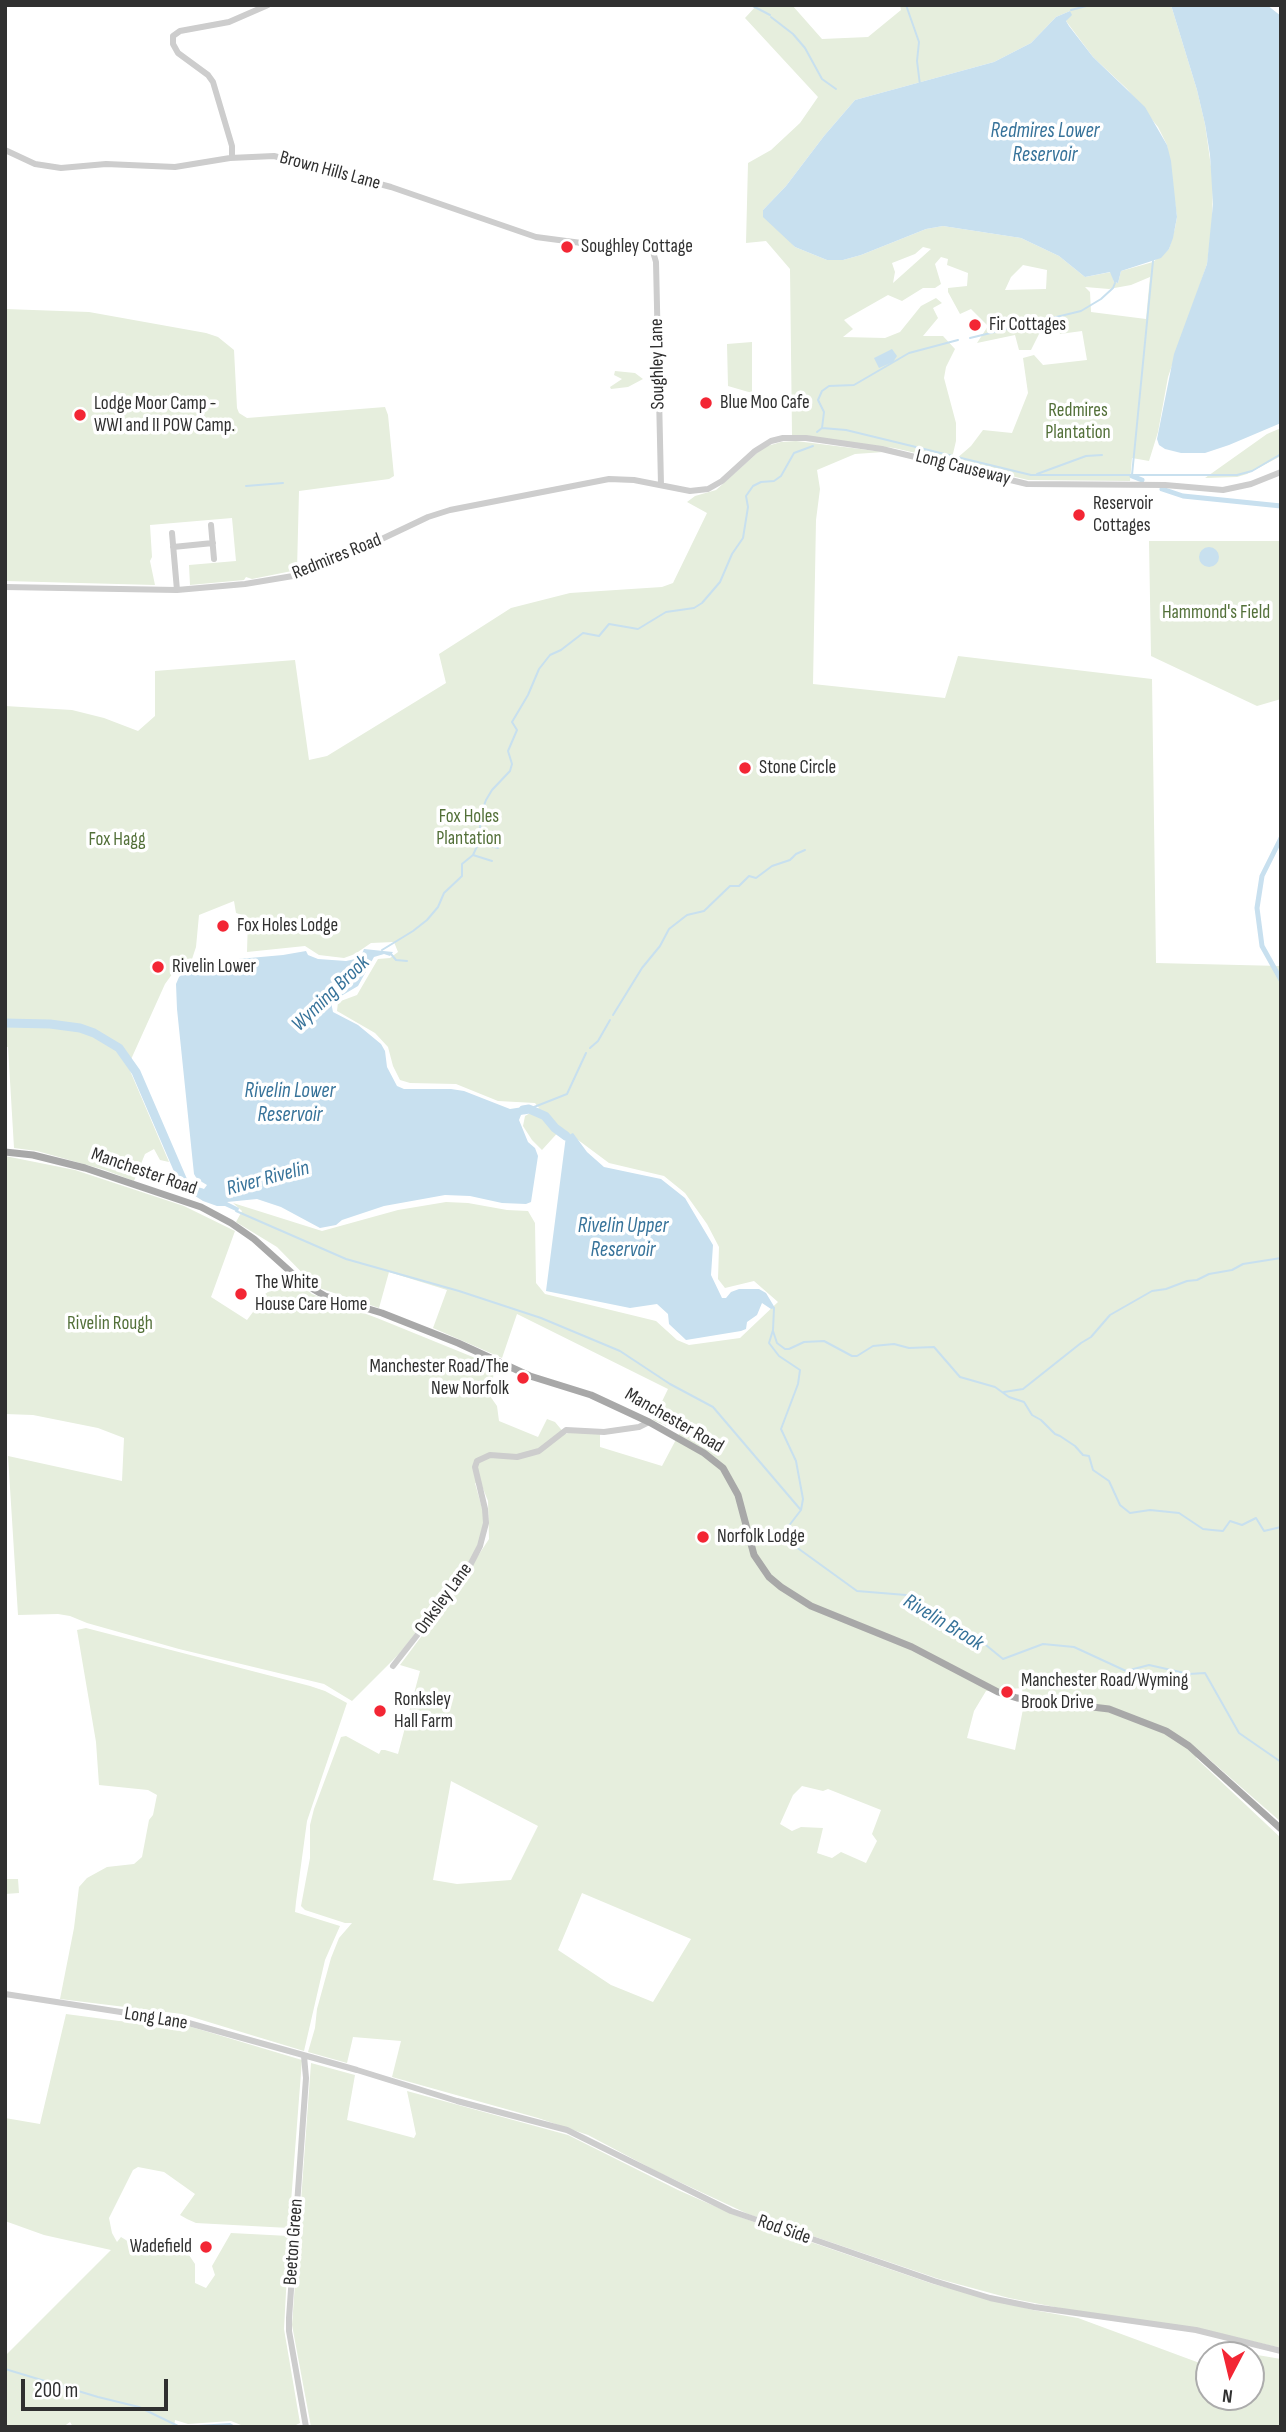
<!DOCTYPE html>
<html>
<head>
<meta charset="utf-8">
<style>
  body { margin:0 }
  #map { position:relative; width:1286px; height:2432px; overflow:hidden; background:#fff; font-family:"Sofia Sans Condensed",sans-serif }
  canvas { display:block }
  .frame { position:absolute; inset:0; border:7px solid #303030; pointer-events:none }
  .north { position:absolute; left:1195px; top:2341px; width:70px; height:70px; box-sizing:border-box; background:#fff; border:2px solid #acacac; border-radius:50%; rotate:187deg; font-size:19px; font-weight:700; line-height:28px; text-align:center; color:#303030 }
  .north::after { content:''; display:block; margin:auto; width:24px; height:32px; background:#f32634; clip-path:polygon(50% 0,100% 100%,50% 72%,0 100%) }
  .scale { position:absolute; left:21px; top:2379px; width:147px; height:32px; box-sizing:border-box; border:4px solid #303030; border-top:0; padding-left:9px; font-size:21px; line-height:24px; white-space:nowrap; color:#303030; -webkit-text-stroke:5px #fff; paint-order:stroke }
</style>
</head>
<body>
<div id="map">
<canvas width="1286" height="2432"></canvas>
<div class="frame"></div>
<div class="north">N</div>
<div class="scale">200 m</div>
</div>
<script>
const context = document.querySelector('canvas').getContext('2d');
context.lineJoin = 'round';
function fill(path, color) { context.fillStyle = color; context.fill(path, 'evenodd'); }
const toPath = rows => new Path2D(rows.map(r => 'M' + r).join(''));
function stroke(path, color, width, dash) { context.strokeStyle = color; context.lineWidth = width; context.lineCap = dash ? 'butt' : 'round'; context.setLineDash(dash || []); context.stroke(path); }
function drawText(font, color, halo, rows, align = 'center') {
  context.font = font + ' "Sofia Sans Condensed",sans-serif'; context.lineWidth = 7; context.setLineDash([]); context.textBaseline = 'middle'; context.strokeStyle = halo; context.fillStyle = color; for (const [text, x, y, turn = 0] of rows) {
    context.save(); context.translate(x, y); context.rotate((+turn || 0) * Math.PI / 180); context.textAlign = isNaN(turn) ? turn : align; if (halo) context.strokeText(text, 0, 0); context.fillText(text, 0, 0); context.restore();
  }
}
fill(toPath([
  [757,5,792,5,822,39,868,37,901,10,900,5,1171,5,1197,90,1205,124,1213,181,1212,226,1207,264,1168,377,1158,432,1149,461,1132,458,1130,481,1028,480,959,463,956,459,971,446,983,430,1012,433,1028,393,1023,358,1034,355,1043,365,1087,360,1082,331,1060,334,1058,326,1042,328,1031,350,1019,350,1015,335,977,343,988,326,971,309,960,314,948,292,948,288,967,286,968,273,947,265,948,259,941,257,935,264,941,284,935,288,923,288,902,301,888,295,844,320,853,329,843,337,885,338,900,332,921,306,936,298,942,303,933,308,938,318,923,336,943,336,955,349,946,367,944,378,956,423,956,441,952,458,946,460,894,448,792,435,790,269,766,241,746,243,748,163,771,150,800,123,818,97,745,18],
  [1070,11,1066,21,1093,57,1127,89,1158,127,1167,145,1177,217,1175,228,1169,249,1153,262,1121,271,1118,283,1114,282,1111,272,1085,277,1059,256,1021,238,943,226,926,229,861,255,843,260,827,260,795,247,763,210,786,186,824,136,855,100,994,62,1031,43,1056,17],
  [923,247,931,249,893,283,895,272,892,263,915,254],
  [1023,265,1047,270,1046,289,1005,290,1011,277],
  [1150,277,1146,319,1091,312,1090,292,1085,287,1109,289,1131,285],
  [5,309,89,312,206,333,218,337,234,350,237,408,239,413,247,418,385,407,388,415,394,476,389,479,299,491,297,570,252,579,246,577,244,580,190,585,189,565,236,561,232,518,150,525,152,557,150,561,155,585,5,581],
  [752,342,752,393,728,386,727,344],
  [615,371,635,373,643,379,628,387,611,389,610,387,622,379,614,375],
  [1281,428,1281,456,1247,474,1237,477,1205,478,1267,434],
  [796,441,884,452,855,454,817,470,820,489,816,520,813,684,945,698,958,656,1152,679,1156,963,1281,966,1281,1822,1202,1753,1196,1758,1281,1838,1281,2348,1197,2328,1070,2310,1009,2298,939,2279,748,2214,656,2171,588,2135,538,2118,392,2077,401,2041,353,2037,347,2063,308,2052,315,2028,317,2009,331,1958,339,1938,352,1923,345,1923,305,1910,301,1906,310,1858,310,1825,314,1809,341,1737,346,1736,379,1754,381,1750,385,1750,398,1754,420,1671,400,1665,453,1594,489,1539,488,1501,482,1486,475,1483,485,1519,478,1546,465,1569,399,1654,352,1701,324,1684,179,1649,87,1623,70,1616,58,1614,18,1615,8,1456,122,1481,124,1438,98,1428,33,1415,5,1414,5,1156,75,1170,184,1206,235,1231,211,1297,247,1320,259,1304,259,1298,277,1286,289,1274,312,1294,377,1318,495,1366,490,1396,497,1406,499,1421,538,1437,547,1419,555,1422,565,1434,576,1431,600,1434,600,1447,662,1466,680,1432,653,1420,668,1389,517,1314,502,1358,433,1328,447,1290,389,1272,379,1308,316,1287,277,1247,236,1222,242,1211,233,1203,322,1231,398,1210,446,1202,468,1203,507,1210,528,1211,535,1223,536,1283,545,1294,656,1321,677,1340,689,1345,740,1338,778,1302,754,1281,725,1288,718,1279,719,1247,707,1224,685,1193,664,1176,609,1163,562,1128,542,1150,532,1140,523,1126,525,1116,539,1108,535,1103,498,1101,456,1084,410,1083,400,1080,393,1066,388,1047,375,1033,337,1011,338,1002,357,995,378,959,390,958,398,952,394,942,371,943,355,954,344,958,319,955,305,946,247,952,248,917,236,913,234,901,199,915,196,947,192,959,178,966,165,984,128,1066,169,1162,160,1160,154,1149,145,1154,134,1181,105,1170,37,1151,14,1148,8,1047,5,1047,5,706,72,710,104,718,138,731,155,716,155,671,295,660,309,760,327,756,446,683,439,654,511,608,570,593,662,587,673,583,707,513,687,502,695,496,716,490,764,447,781,442],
  [1022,1688,1024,1704,1015,1750,967,1738,974,1711,986,1691],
  [451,1781,538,1826,511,1880,457,1884,433,1880],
  [802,1786,823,1791,828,1789,881,1810,872,1834,877,1841,866,1863,841,1852,832,1858,817,1853,823,1828,801,1827,792,1831,780,1824,793,1795],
  [582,1893,691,1939,653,2002,611,1985,558,1950],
  [1149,541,1281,541,1281,699,1257,706,1151,656],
  [86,1628,310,1686,325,1691,347,1703,307,1821,296,1902,295,1912,340,1926,325,1960,304,2051,182,2014,60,1999,74,1928,79,1887,87,1878,107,1867,134,1864,142,1857,149,1820,153,1815,157,1795,148,1790,99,1785,96,1742,77,1630],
  [5,1879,18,1879,19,1893,5,1894],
  [66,2014,119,2021,185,2025,302,2060,289,2228,196,2223,187,2219,180,2215,195,2194,164,2172,138,2167,133,2170,109,2218,112,2233,117,2242,121,2237,134,2245,139,2238,148,2244,153,2238,160,2241,183,2246,195,2264,195,2283,206,2288,215,2275,212,2266,231,2233,289,2236,284,2329,300,2423,292,2427,246,2427,231,2421,188,2424,175,2420,174,2427,73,2427,70,2422,63,2427,5,2427,5,2356,111,2250,44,2235,5,2221,5,2118,40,2124],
  [311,2063,355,2075,347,2120,414,2138,416,2134,407,2091,568,2135,678,2190,730,2213,767,2227,933,2284,1033,2310,1078,2318,1205,2365,1209,2361,1209,2397,1251,2397,1251,2355,1219,2355,1228,2350,1281,2359,1281,2427,311,2427,292,2325]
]), '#e6eedd');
fill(toPath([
  [1171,5,1267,5,1281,16,1281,423,1229,445,1205,453,1181,453,1165,449,1159,445,1157,439,1174,354,1207,264,1213,204,1210,155,1205,124,1197,90],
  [1070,11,1072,15,1066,21,1069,26,1093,57,1145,107,1167,145,1171,161,1177,217,1173,238,1169,249,1161,258,1121,271,1118,283,1114,282,1110,272,1085,277,1059,256,1021,238,943,226,926,229,861,255,843,260,827,260,795,247,763,217,763,210,786,186,824,136,855,100,994,62,1031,43,1056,17],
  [892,349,897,356,893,362,879,368,874,358],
  '1199 557a10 10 0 1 1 20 0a10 10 0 1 1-20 0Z',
  [364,949,393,952,390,956,384,954,374,957,358,986,331,1002,333,1012,358,1025,381,1044,385,1051,387,1067,397,1086,404,1089,451,1089,464,1091,510,1109,530,1106,532,1110,521,1115,519,1120,528,1142,535,1148,538,1156,531,1202,526,1204,502,1203,470,1196,445,1195,384,1206,342,1220,336,1225,320,1228,281,1207,257,1199,227,1202,239,1208,238,1212,225,1206,217,1206,203,1201,192,1194,192,1188,204,1189,207,1185,197,1179,194,1174,177,1009,176,984,179,977,189,967,216,961,283,955,306,951,308,955,318,959,346,961,360,958],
  [573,1133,587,1152,604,1167,661,1179,685,1198,713,1245,711,1275,722,1298,726,1298,731,1292,739,1289,759,1289,766,1293,775,1308,771,1309,762,1303,757,1315,747,1322,746,1329,741,1331,686,1340,669,1324,668,1314,657,1304,630,1308,546,1291,566,1136]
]), '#c8e0ef');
stroke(toPath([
  [751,5,770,15],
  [906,5,919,42,917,61,920,85],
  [1071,10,1090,5],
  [771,17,793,34,805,48,822,79,836,89],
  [970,338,1081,311,1101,299,1113,288,1115,283],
  [822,428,846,430,1031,475,1237,475,1252,471,1281,454],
  [817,432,822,428,824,412,818,400,822,391,829,386,854,385,909,353,958,340],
  [1037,474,1086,456,1102,455],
  [1132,475,1153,261],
  [246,486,283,483],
  [479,842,498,848],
  [473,855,492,861],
  [382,950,413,931,427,920,438,907,444,893,462,876,462,864,473,855,479,842,481,814,486,800,492,790,510,771,512,764,508,751,517,730,512,722,528,695,539,669,550,655,561,650,583,633,599,636,609,624,638,629,666,612,694,608,702,603,720,582,732,554,743,538,748,507,746,496,753,486,761,482,774,481,781,476,794,453,813,446],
  [391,954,396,960,407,961],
  [613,1015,642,968,660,946,669,929,687,915,704,911,730,886,739,886,749,876,756,878,772,866,790,860,796,854,805,850],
  [590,1048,598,1041,610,1020],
  [529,1109,567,1094,586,1053],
  [236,1211,346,1259,459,1291,541,1318,620,1351,670,1384,713,1407,800,1509],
  [774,1308,773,1330,769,1343,779,1356,800,1370,798,1384,781,1429,796,1461,803,1499,801,1510,781,1536,857,1591,906,1595,949,1626,981,1641,1003,1659,1043,1644,1074,1647,1126,1671,1149,1665,1189,1674,1205,1673,1239,1733,1281,1762],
  [773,1331,777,1343,785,1349,789,1349,804,1342,824,1341,852,1356,857,1356,873,1346,894,1344,909,1348,934,1347,960,1377,995,1387,1009,1397,1024,1402,1032,1415,1041,1420,1055,1434,1060,1436,1075,1446,1083,1455,1089,1456,1093,1470,1109,1481,1120,1505,1130,1513,1150,1510,1179,1513,1203,1529,1212,1530,1223,1531,1230,1521,1242,1525,1256,1518,1264,1531,1281,1527],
  [1004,1392,1023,1389,1081,1343,1091,1337,1110,1315,1152,1291,1166,1289,1187,1281,1197,1280,1209,1274,1232,1270,1243,1264,1281,1258],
  [5,2369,98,2397,139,2407,180,2427],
  [182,2427,230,2424,235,2427]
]), '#c8e0ef', 2);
stroke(toPath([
  [1132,476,1142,480],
  [1162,489,1183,496,1281,506],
  [1281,838,1262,876,1257,908,1262,946,1281,980]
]), '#c8e0ef', 5);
stroke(toPath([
  [5,1023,50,1024,80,1028,94,1033,119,1048,136,1072,186,1188,202,1193],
  [523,1110,529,1109,545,1116,555,1128,566,1136]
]), '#c8e0ef', 9);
stroke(toPath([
  [5,150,35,164,61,168,106,164,175,167,230,158,274,156,391,187,536,237,589,244,651,245,656,262,661,485],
  [232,158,232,146,213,82,208,75,178,53,173,44,173,36,180,31,229,22,268,5],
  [211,525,214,559],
  [172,533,177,590],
  [173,547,213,543],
  [5,587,177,590,245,584,293,576,327,565,428,517,450,510,609,479,634,480,690,491,708,489,722,481,755,451,771,441,783,438,806,438,882,449,1027,484,1165,485,1223,490,1251,484,1281,472],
  [393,1666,466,1573,480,1546,486,1523,485,1509,475,1467,477,1461,490,1455,517,1457,539,1451,566,1430,604,1432,639,1427,649,1422],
  [5,1994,185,2022,357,2070,457,2101,567,2130,731,2211,934,2281,990,2298,1034,2307,1196,2330,1281,2351],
  [304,2056,306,2078,289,2318,289,2331,306,2427]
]), '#cdcdcd', 6);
stroke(toPath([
  [5,1152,33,1155,85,1168,201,1207,231,1223,254,1239,303,1283,325,1296,382,1313,458,1343,530,1376,591,1395,649,1422,704,1453,723,1468,738,1495,754,1555,769,1577,781,1587,811,1606,912,1647,998,1692,1017,1698,1109,1709,1166,1731,1189,1746,1281,1829]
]), '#a8a8a8', 7);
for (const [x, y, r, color] of [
  [567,247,7,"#f32634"],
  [975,325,7,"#f32634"],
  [706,403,7,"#f32634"],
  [80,415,7,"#f32634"],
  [1079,515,7,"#f32634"],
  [745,768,7,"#f32634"],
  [223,926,7,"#f32634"],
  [158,967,7,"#f32634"],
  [241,1294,7,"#f32634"],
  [523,1378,7,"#f32634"],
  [703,1537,7,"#f32634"],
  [1007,1692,7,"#f32634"],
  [380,1711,7,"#f32634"],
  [206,2247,7,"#f32634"]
]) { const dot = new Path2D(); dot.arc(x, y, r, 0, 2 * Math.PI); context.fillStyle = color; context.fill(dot); stroke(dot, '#fff', 2.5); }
drawText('19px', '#303030', '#fff', [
  ["Brown Hills Lane",330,171,15],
  ["Soughley Lane",658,364,-91],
  ["Long Causeway",963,468,14],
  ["Redmires Road",337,557,-22],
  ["Manchester Road",144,1172,19],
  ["Manchester Road",674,1421,30],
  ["Onksley Lane",444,1599,-54],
  ["Long Lane",156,2019,9],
  ["Rod Side",784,2230,19],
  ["Beeton Green",294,2242,-86]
]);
drawText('19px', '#303030', '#fff', [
  ["Soughley Cottage",581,247],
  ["Fir Cottages",989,325],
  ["Blue Moo Cafe",720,403],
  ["Lodge Moor Camp -",94,404],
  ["WWI and II POW Camp.",94,426],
  ["Reservoir",1093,504],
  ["Cottages",1093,526],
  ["Stone Circle",759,768],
  ["Fox Holes Lodge",237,926],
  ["Rivelin Lower",172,967],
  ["The White",255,1283],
  ["House Care Home",255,1305],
  ["Manchester Road/The",509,1367,"right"],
  ["New Norfolk",509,1389,"right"],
  ["Norfolk Lodge",717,1537],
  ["Manchester Road/Wyming",1021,1681],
  ["Brook Drive",1021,1703],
  ["Ronksley",394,1700],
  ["Hall Farm",394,1722],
  ["Wadefield",192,2247,"right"]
], 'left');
drawText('19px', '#537039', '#fff', [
  ["Redmires",1078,411],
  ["Plantation",1078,433],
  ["Hammond's Field",1216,613],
  ["Fox Holes",469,817],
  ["Plantation",469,839],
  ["Fox Hagg",117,840],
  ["Rivelin Rough",110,1324]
]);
drawText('italic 21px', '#37739a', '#fff', [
  ["Redmires Lower",1045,132],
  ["Reservoir",1045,156],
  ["Wyming Brook",331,994,-44],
  ["Rivelin Lower",290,1092],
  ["Reservoir",290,1116],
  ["River Rivelin",268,1179,-15],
  ["Rivelin Upper",623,1227],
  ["Reservoir",623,1251],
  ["Rivelin Brook",943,1623,31]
]);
</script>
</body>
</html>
